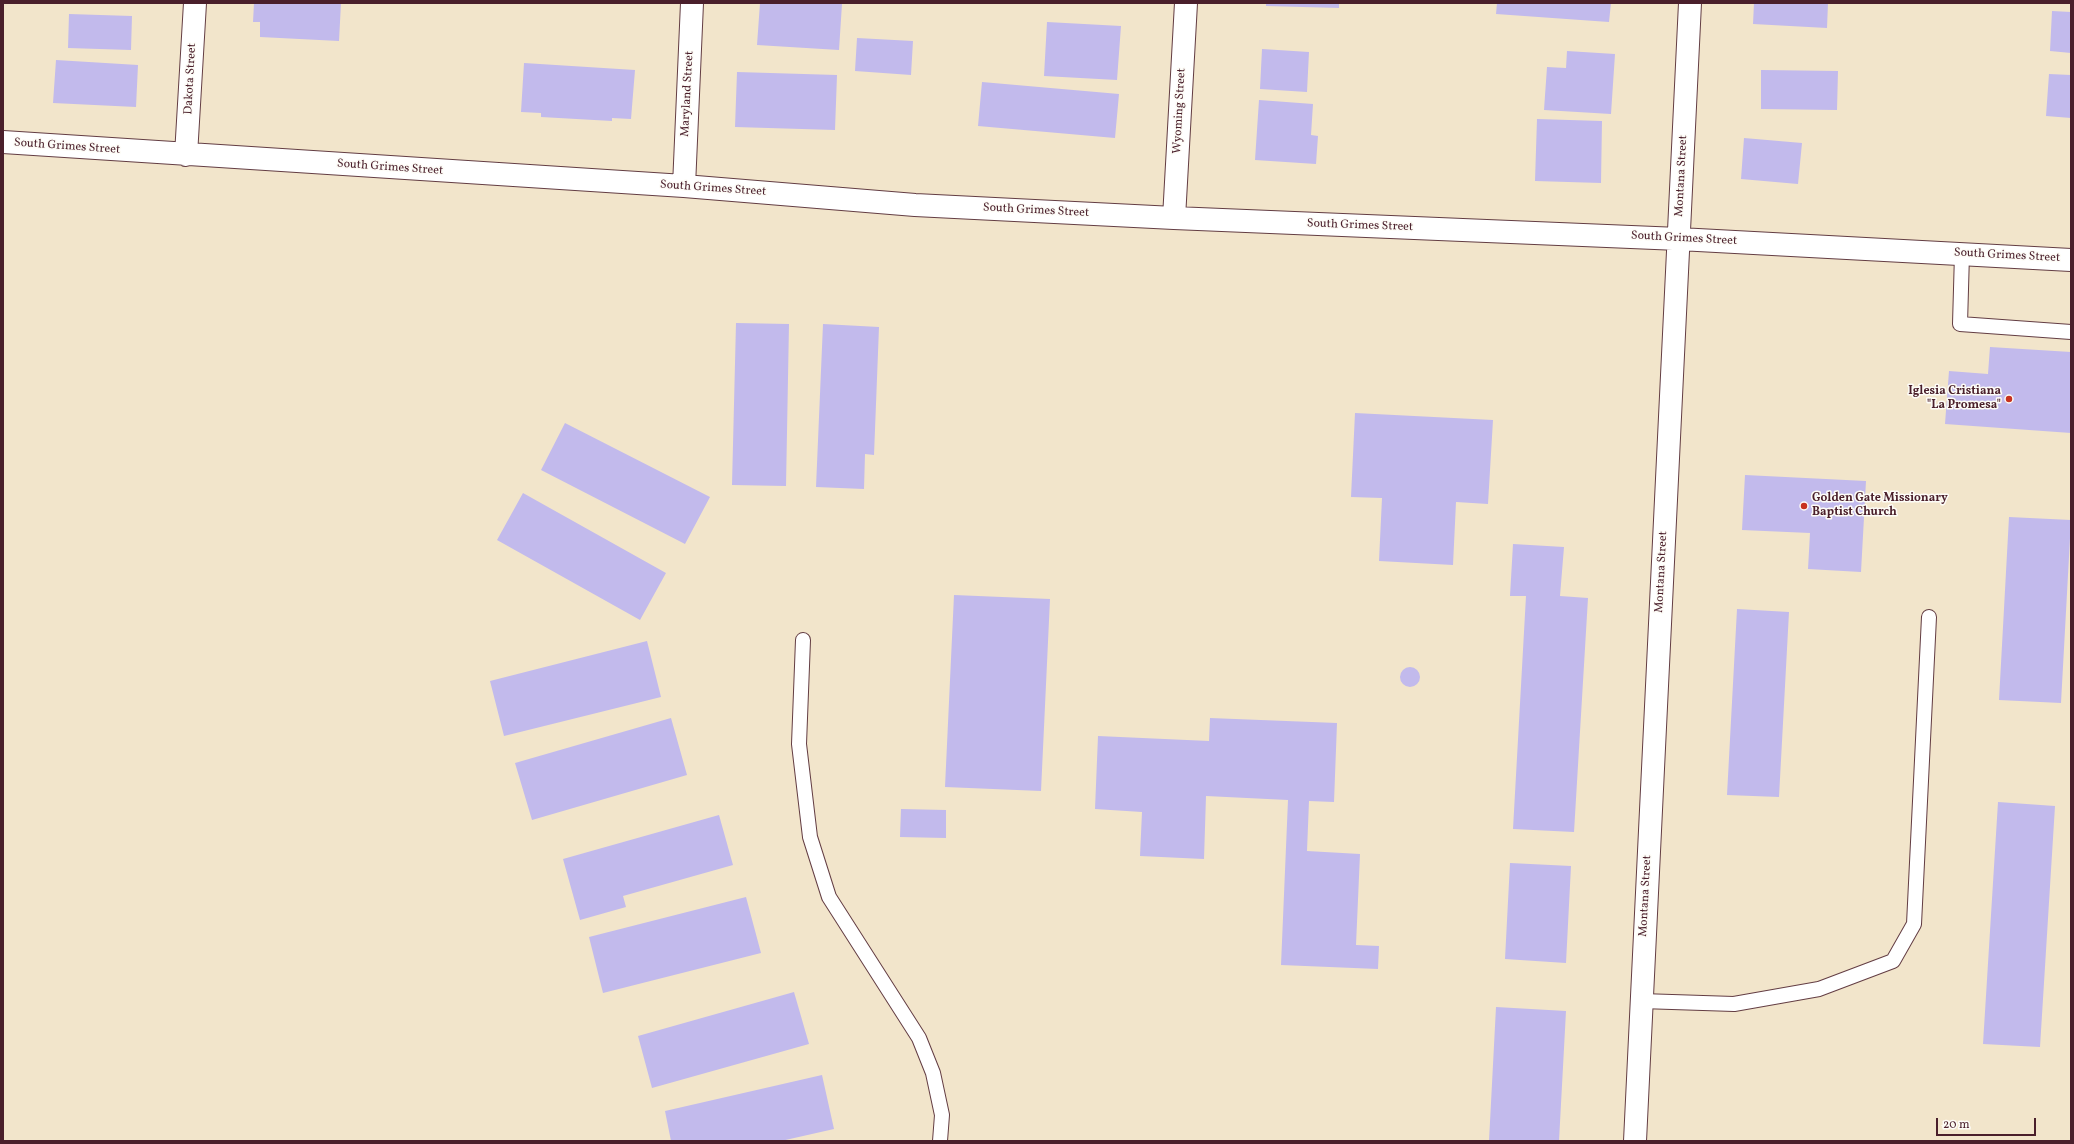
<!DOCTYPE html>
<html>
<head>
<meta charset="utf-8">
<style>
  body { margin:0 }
  #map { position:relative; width:2074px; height:1144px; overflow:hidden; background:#f2e5cb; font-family:Vollkorn,serif }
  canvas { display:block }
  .frame { position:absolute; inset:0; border:4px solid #4a1f2b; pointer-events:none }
  .scale { position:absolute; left:1936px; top:1118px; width:100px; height:18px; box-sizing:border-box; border:2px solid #4a1f2b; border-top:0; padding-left:5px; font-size:12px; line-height:14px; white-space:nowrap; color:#4a1f2b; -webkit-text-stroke:3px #fdfcf7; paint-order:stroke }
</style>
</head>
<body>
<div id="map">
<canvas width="2074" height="1144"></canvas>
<div class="frame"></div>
<div class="scale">20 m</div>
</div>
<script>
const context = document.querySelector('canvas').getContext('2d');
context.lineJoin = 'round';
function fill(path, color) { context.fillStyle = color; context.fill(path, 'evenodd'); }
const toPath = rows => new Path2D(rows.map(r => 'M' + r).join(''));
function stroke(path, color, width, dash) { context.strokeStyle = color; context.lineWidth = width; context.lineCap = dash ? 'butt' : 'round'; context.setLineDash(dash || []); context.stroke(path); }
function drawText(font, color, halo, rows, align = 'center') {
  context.font = font + ' Vollkorn,serif'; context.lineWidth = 3; context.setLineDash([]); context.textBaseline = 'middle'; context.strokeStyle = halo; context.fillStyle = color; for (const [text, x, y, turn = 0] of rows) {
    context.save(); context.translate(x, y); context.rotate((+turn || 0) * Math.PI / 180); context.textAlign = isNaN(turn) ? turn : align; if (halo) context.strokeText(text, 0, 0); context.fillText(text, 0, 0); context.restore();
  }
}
fill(toPath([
  [254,3,341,3,339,41,260,37,260,22,253,22],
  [760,3,842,4,839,50,757,45],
  [1266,3,1339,3,1339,8,1266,6],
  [1497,3,1611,3,1609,22,1496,14],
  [1754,3,1828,3,1827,28,1753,24],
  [2052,11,2071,12,2071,53,2050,51],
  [69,14,132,16,131,50,68,48],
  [1047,22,1121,26,1117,80,1044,76],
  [857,38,913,41,911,75,855,71],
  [1262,49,1309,52,1307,92,1260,89],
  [1567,51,1615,54,1611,114,1544,110,1547,67,1566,68],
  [56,60,138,65,136,107,53,103],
  [524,63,635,70,631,119,612,118,612,121,541,117,541,113,521,112],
  [1761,70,1838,71,1837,110,1761,109],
  [737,72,837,75,835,130,735,127],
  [2049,74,2071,75,2071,118,2046,116],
  [982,82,1119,94,1115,138,978,126],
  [1259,100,1313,104,1311,135,1318,136,1316,164,1255,160],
  [1537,119,1602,121,1601,183,1535,181],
  [1744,138,1802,143,1798,184,1741,179],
  [736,323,789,324,786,486,732,485],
  [823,324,879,327,874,455,865,454,864,489,816,487],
  [1990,347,2071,352,2071,433,1945,424,1949,371,1988,374],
  [1355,413,1493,420,1488,504,1456,502,1453,565,1379,561,1382,498,1351,497],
  [565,423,710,497,685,544,541,470],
  [1745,475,1866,481,1861,572,1808,569,1810,533,1742,530],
  [523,493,666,573,640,620,497,540],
  [2009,517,2071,520,2061,703,1999,700],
  [1513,544,1564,547,1560,596,1588,598,1574,832,1513,829,1526,596,1510,596],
  [954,595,1050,599,1041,791,945,787],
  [1737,609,1789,612,1779,797,1727,795],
  [647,641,661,697,504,736,490,681],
  '1400 677a10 10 0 1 1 20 0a10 10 0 1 1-20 0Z',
  [671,718,687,775,532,820,515,763],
  [1210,718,1337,723,1334,802,1309,801,1307,851,1360,854,1356,945,1379,946,1378,969,1281,965,1288,800,1206,796,1204,859,1140,856,1142,812,1095,809,1098,736,1209,741],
  [1998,802,2055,806,2040,1047,1983,1044],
  [901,809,946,810,946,838,900,837],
  [719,815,733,865,623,896,626,907,580,920,563,859],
  [1510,863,1571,866,1566,963,1505,959],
  [746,897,761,953,603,993,589,937],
  [794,992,809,1044,652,1088,638,1036],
  [1496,1007,1566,1011,1559,1141,1489,1141],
  [822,1075,834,1129,781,1141,671,1141,665,1111]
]), '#c2baec');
const lane = toPath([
  [1962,254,1960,324,2071,332],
  [803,640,799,744,810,837,829,897,919,1038,933,1073,942,1115,940,1141],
  [1641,1001,1734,1004,1819,989,1893,961,1914,924,1929,617]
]);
const street = toPath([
  [3,142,684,186,915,205,1174,218,1679,239,2071,260],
  [186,155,195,3],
  [684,186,692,3],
  [1174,218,1186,3],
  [1635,1141,1690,3]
]);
stroke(lane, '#633d43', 16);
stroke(street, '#633d43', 24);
stroke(lane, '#fff', 14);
stroke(street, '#fff', 22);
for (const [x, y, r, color] of [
  [2009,399,4,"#c8321e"],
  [1804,506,4,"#c8321e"]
]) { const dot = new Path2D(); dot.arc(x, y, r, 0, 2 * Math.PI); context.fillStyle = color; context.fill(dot); stroke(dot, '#fdfcf7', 1.5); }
drawText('12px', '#4a1f2b', '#fdfcf7', [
  ["Dakota Street",191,79,-87],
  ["Maryland Street",688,94,-87],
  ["Wyoming Street",1180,111,-87],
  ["South Grimes Street",67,147,4],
  ["South Grimes Street",390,168,4],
  ["Montana Street",1682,176,-87],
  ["South Grimes Street",713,189,4],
  ["South Grimes Street",1036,211,3],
  ["South Grimes Street",1360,226,2],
  ["South Grimes Street",1684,239,3],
  ["South Grimes Street",2007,256,3],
  ["Montana Street",1662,572,-87],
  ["Montana Street",1646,896,-87]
]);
drawText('bold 12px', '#4a1f2b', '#fdfcf7', [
  ["Iglesia Cristiana",2001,392],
  ["\"La Promesa\"",2001,406],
  ["Golden Gate Missionary",1812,499,"left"],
  ["Baptist Church",1812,513,"left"]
], 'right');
</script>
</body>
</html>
